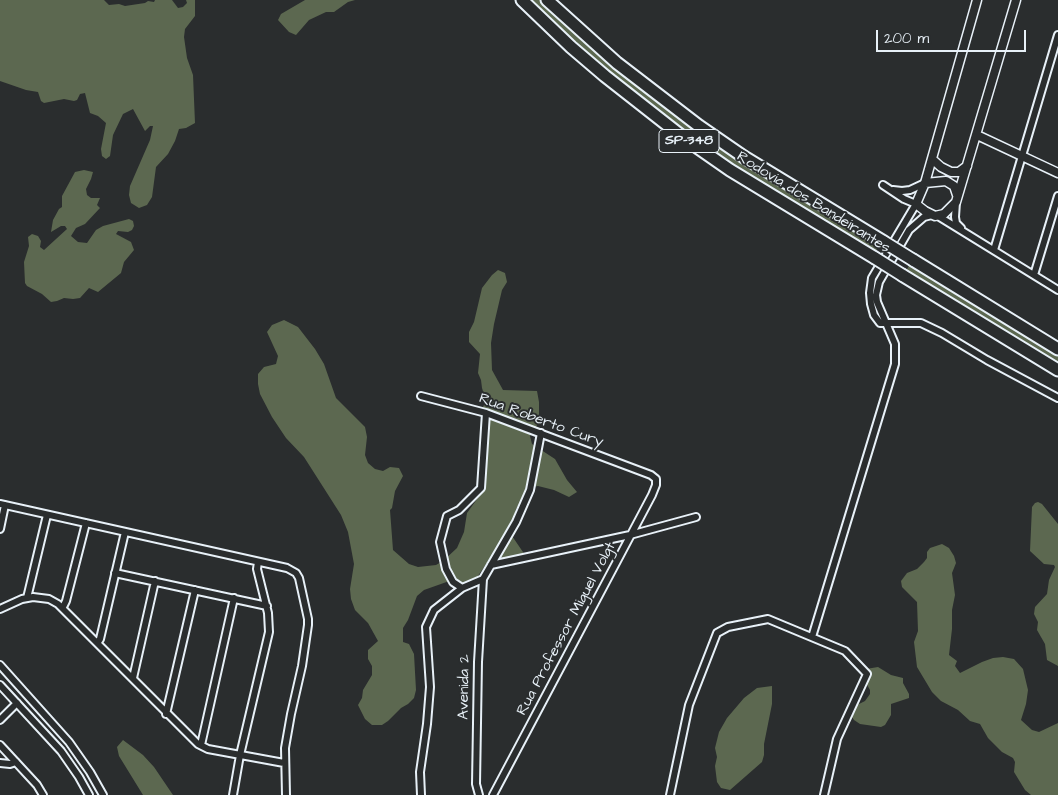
<!DOCTYPE html>
<html>
<head>
<meta charset="utf-8">
<style>
  body { margin:0 }
  #map { position:relative; width:1058px; height:795px; overflow:hidden; background:#2a2d2e; font-family:"Architects Daughter",sans-serif }
  canvas { display:block }
  .scale { position:absolute; left:876px; top:30px; width:150px; height:22px; box-sizing:border-box; border:2px solid #e8f1f8; border-top:0; padding-left:6px; font-size:15px; line-height:18px; white-space:nowrap; color:#e8f1f8; -webkit-text-stroke:4px #2a2d2e; paint-order:stroke }
</style>
</head>
<body>
<div id="map">
<canvas width="1058" height="795"></canvas>
<div class="scale">200 m</div>
</div>
<script>
const context = document.querySelector('canvas').getContext('2d');
context.lineJoin = 'round';
function fill(path, color) { context.fillStyle = color; context.fill(path, 'evenodd'); }
const toPath = rows => new Path2D(rows.map(r => 'M' + r).join(''));
function stroke(path, color, width, dash) { context.strokeStyle = color; context.lineWidth = width; context.lineCap = dash ? 'butt' : 'round'; context.setLineDash(dash || []); context.stroke(path); }
function drawText(font, color, halo, rows, align = 'center') {
  context.font = font + ' "Architects Daughter",sans-serif'; context.lineWidth = 4; context.setLineDash([]); context.textBaseline = 'middle'; context.strokeStyle = halo; context.fillStyle = color; for (const [text, x, y, turn = 0] of rows) {
    context.save(); context.translate(x, y); context.rotate((+turn || 0) * Math.PI / 180); context.textAlign = isNaN(turn) ? turn : align; if (halo) context.strokeText(text, 0, 0); context.fillText(text, 0, 0); context.restore();
  }
}
fill(toPath([
  [0,0,104,0,109,5,119,4,125,6,145,3,148,1,154,2,155,0,172,0,178,8,183,7,187,3,186,0,195,0,195,16,185,29,184,37,187,58,193,75,195,123,186,128,179,129,175,141,168,154,156,167,152,197,147,205,139,208,131,203,129,195,130,186,150,140,153,126,150,126,145,131,133,109,123,114,113,135,110,156,106,159,102,156,101,149,106,123,98,116,90,113,85,93,80,94,77,100,74,101,64,99,44,103,41,101,38,92,26,90,0,81],
  [305,0,355,0,348,2,334,12,326,12,309,20,296,35,289,32,278,20,281,14],
  [528,0,540,0,612,66,698,131,879,246,875,252,748,175,681,130,588,56],
  [84,170,93,172,91,179,86,189,87,195,91,198,100,198,97,205,100,208,85,224,76,228,71,236,78,242,87,243,96,230,103,226,129,219,133,221,134,226,132,230,128,232,118,231,116,234,131,242,134,250,124,262,121,273,98,292,89,288,80,298,73,299,64,298,57,301,51,302,42,294,27,286,25,283,24,262,29,246,28,237,32,234,38,236,41,241,40,247,44,250,67,229,65,226,61,226,51,232,53,220,59,209,62,207,62,196,75,172],
  [910,264,1058,354,1058,364,906,271],
  [498,270,505,273,507,282,502,290,494,324,491,343,492,370,503,390,537,391,539,402,539,422,530,436,532,444,555,459,567,480,577,492,569,497,554,490,538,486,528,488,526,495,516,509,510,533,525,555,508,559,497,557,489,560,473,583,465,588,458,585,455,579,424,590,417,596,408,620,403,628,403,642,409,644,414,654,416,690,414,698,408,704,401,708,388,721,382,725,372,725,365,719,358,705,362,698,363,690,372,675,372,666,368,659,368,650,378,641,368,623,355,610,351,599,350,589,354,564,348,532,341,515,304,457,286,438,272,417,260,394,258,384,258,374,264,367,276,364,278,356,267,332,272,325,284,320,298,327,315,349,324,364,336,398,365,427,367,437,365,455,368,463,375,469,383,471,390,467,399,468,403,476,395,491,392,508,390,510,393,550,409,564,418,567,436,565,443,561,457,548,464,532,467,513,485,488,483,478,486,471,486,443,483,407,486,401,482,388,481,380,478,373,480,354,469,342,469,332,474,322,482,288,492,275],
  [1038,502,1042,504,1058,524,1058,666,1047,660,1045,644,1037,630,1038,622,1034,614,1035,607,1047,594,1049,580,1055,567,1054,565,1044,564,1030,551,1032,507,1035,503],
  [942,544,949,548,954,556,956,563,952,573,955,595,952,610,952,629,949,655,957,661,955,666,960,673,982,662,993,658,1003,657,1014,659,1023,669,1028,690,1026,704,1021,720,1032,730,1039,732,1058,723,1058,795,1031,795,1025,790,1014,772,1015,762,1013,758,1002,752,988,738,980,724,970,721,958,710,941,701,932,692,917,667,914,642,918,631,917,602,902,587,901,581,907,573,917,569,924,562,927,558,927,552,930,548],
  [878,667,891,675,903,678,903,683,909,694,909,698,891,704,891,715,885,725,881,727,860,724,854,720,850,714,853,707,865,701,870,694,870,690,866,683,866,669],
  [772,686,772,704,764,744,764,755,762,762,730,790,721,788,717,782,715,766,717,757,715,748,719,732,727,718,744,698,757,688],
  [123,740,143,755,154,767,173,795,143,795,119,756,117,747]
]), '#5c6850');
const minor = toPath([
  [883,185,904,199,916,204,872,278,870,293,871,304,874,315,880,323,921,323,942,333,987,360,1058,398],
  [893,190,902,191,910,190,925,183],
  [956,202,955,217,956,223,961,228],
  [938,216,1058,290],
  [994,250,1058,35],
  [1034,275,1058,196],
  [421,396,486,413,651,475,656,479,656,485,652,495,493,795],
  [0,504,287,568,296,573,299,578,308,619,308,625,302,666,291,714,285,748,286,795],
  [0,529,5,505],
  [491,565,630,535,696,517],
  [115,573,267,606],
  [483,579,462,588,453,582,446,569,440,542,447,516,459,510,481,488,486,413],
  [27,598,47,515],
  [63,607,66,601,86,523],
  [0,609,22,599,33,597,49,599,58,604,198,744,208,749,284,763],
  [812,637,895,364,895,344,877,302,876,295,879,282,909,230,924,217,932,215],
  [98,642,100,639,125,532],
  [0,665,69,742,90,772,103,795],
  [133,678,155,581],
  [0,685,61,751,79,777,89,795],
  [166,714,195,590],
  [0,720,17,703],
  [0,745,37,785,43,795],
  [201,745,234,598],
  [0,763,10,764,16,762],
  [233,795,240,755,269,632,268,613,257,569,258,562],
  [421,795,420,772,427,724,430,687,426,627,434,610,462,588],
  [479,795,476,784,478,662,483,579,516,522,530,490,541,433],
  [670,795,689,705,717,633,728,627,768,619,845,651,867,674,837,739,824,795]
]);
const tertiary = toPath([
  [977,0,925,183,916,204,925,211,935,216,944,214,956,202,1016,0],
  [977,135,1058,173],
  [932,159,941,167,951,172,959,172,967,166],
  [925,183,946,181,954,186,957,195]
]);
const motorway = toPath([
  [522,0,571,47,605,76,684,138,730,170,875,258],
  [547,0,617,63,699,126,744,157,884,242],
  [913,260,1058,349],
  [902,275,1058,370]
]);
stroke(minor, '#e8f1f8', 10);
stroke(tertiary, '#e8f1f8', 11);
stroke(motorway, '#e8f1f8', 15);
stroke(minor, '#2a2d2e', 6);
stroke(tertiary, '#2a2d2e', 8);
stroke(motorway, '#2a2d2e', 11);
const motorwayBridge = toPath([
  [884,242,913,260],
  [875,258,902,275]
]);
stroke(motorwayBridge, '#e8f1f8', 15, []);
stroke(motorwayBridge, '#2a2d2e', 11);
for (const [x, y, w] of [
  [689,141,60]
]) { const box = new Path2D(); box.roundRect(x - w / 2, y - 11.5, w, 23, 4); context.fillStyle = '#2a2d2e'; context.fill(box); stroke(box, '#e8f1f8', 1); }
drawText('bold 14px', '#e8f1f8', null, [
  ["SP-348",689,141]
]);
drawText('15px', '#e8f1f8', '#2a2d2e', [
  ["Rodovia dos Bandeirantes",813,203,32],
  ["Rua Roberto Cury",541,421,20],
  ["Rua Professor Miguel Volgt",567,629,-62],
  ["Avenida 2",465,687,-89]
]);
</script>
</body>
</html>
